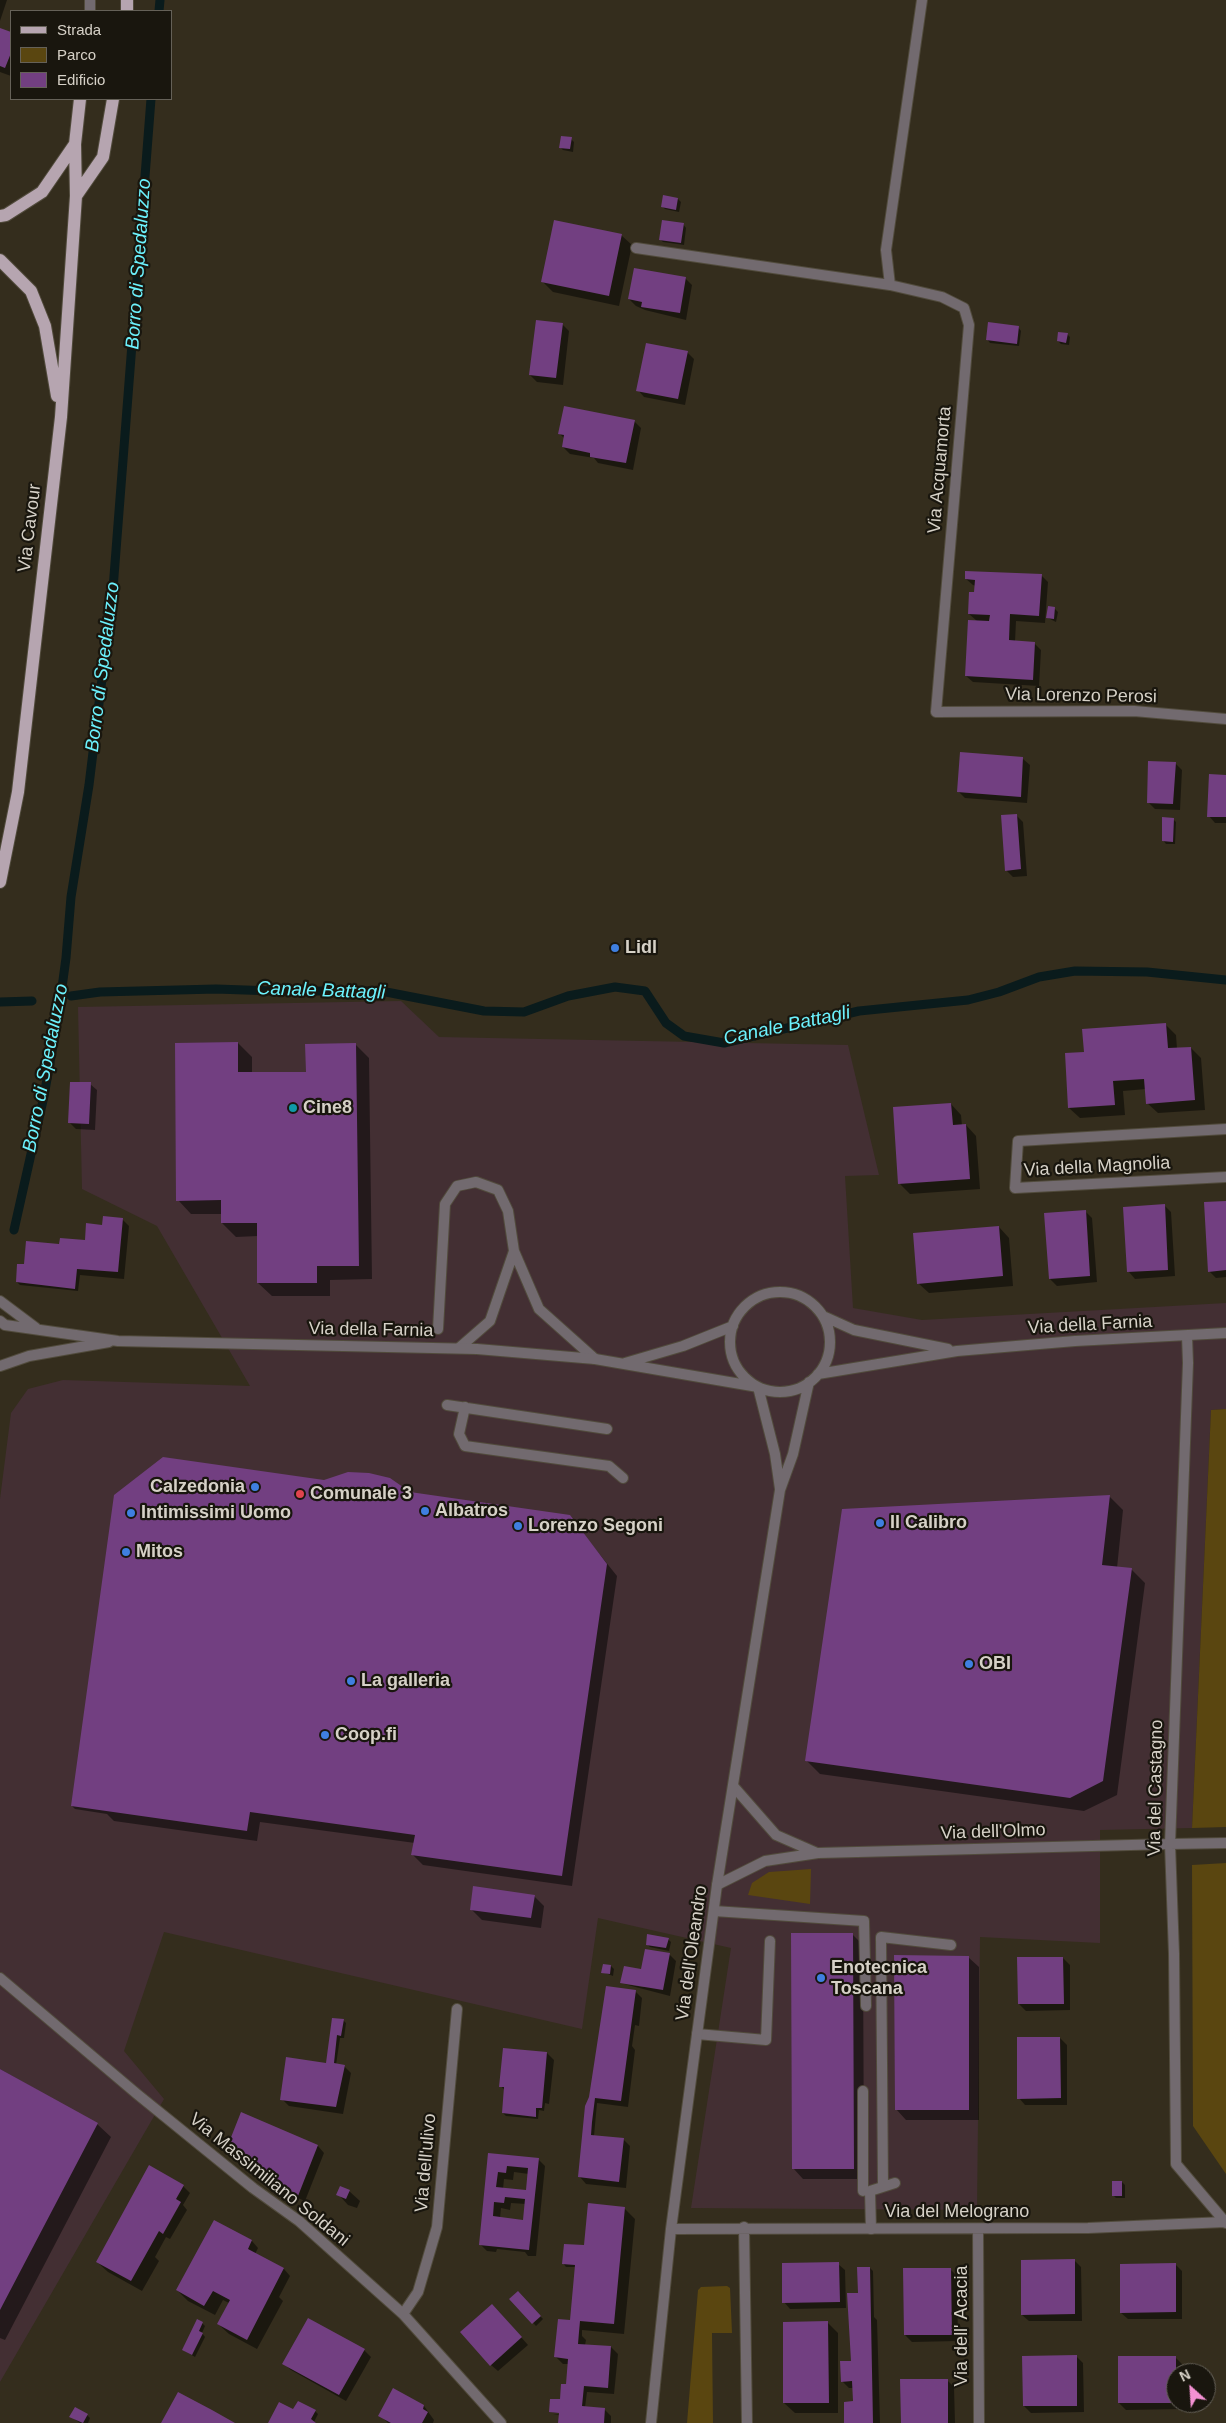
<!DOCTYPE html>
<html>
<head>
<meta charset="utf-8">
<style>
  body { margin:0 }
  #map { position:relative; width:1226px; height:2423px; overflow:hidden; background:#342d1d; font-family:Arial,sans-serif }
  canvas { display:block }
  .legend { position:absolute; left:10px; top:10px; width:162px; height:90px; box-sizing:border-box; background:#19160e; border:1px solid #656158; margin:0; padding:6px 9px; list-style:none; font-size:15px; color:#d6d1c7 }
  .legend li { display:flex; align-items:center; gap:10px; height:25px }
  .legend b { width:25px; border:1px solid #656158 }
  .north { position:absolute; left:1166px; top:2363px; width:50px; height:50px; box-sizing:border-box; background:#19160e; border:1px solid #656158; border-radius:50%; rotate:334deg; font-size:14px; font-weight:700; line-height:20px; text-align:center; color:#d6d1c7 }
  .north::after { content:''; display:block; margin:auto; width:18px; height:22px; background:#f491d3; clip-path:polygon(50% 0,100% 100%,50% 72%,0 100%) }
</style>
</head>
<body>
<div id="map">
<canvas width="1226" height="2423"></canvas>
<ul class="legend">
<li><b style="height:6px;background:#b6a5b0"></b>Strada</li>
<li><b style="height:14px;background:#5a4610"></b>Parco</li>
<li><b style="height:14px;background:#723f81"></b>Edificio</li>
</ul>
<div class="north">N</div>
</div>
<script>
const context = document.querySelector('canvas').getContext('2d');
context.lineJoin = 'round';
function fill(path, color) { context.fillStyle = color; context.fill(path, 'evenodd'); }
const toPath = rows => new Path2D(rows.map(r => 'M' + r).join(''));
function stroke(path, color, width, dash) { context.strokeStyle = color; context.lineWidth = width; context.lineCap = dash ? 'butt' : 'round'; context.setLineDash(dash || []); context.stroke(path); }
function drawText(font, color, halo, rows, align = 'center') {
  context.font = font + ' Arial,sans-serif'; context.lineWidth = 4.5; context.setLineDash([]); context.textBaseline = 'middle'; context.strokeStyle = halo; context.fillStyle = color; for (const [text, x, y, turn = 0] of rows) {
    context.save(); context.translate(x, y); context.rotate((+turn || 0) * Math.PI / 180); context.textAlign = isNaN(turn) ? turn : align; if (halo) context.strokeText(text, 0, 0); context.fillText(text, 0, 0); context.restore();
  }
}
fill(toPath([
  [401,1001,439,1037,848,1045,879,1175,845,1176,853,1308,922,1320,1226,1303,1226,1409,1211,1410,1192,1828,1100,1830,1100,1943,980,1937,977,2210,691,2208,731,1948,598,1918,582,2029,164,1932,124,2051,164,2099,0,2382,0,1499,11,1413,28,1389,63,1380,250,1386,157,1226,82,1189,78,1007]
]), '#432f33');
fill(toPath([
  [1226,1409,1226,1827,1192,1828,1211,1410],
  [1226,1863,1226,2174,1193,2126,1192,1865],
  [811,1869,810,1904,748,1895,752,1883,769,1872],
  [727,2286,730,2288,732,2333,712,2333,713,2423,687,2423,698,2290,701,2287]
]), '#5a4610');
fill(toPath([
  [0,0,7,0,0,21],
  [0,29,11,33,11,76,0,72],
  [571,139,574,142,573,152,563,150,560,147],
  [678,199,681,202,679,212,665,209,662,206],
  [683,224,686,228,684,245,663,242,660,239],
  [621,235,632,245,619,306,553,292,543,282],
  [685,278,692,285,686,320,645,310,636,306,629,299],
  [562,324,569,331,563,385,537,382,530,375],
  [1018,327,1021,331,1019,346,990,343,987,339],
  [1067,334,1070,337,1069,345,1061,344,1058,341],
  [687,352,694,359,685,405,644,397,638,390],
  [634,421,641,428,633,470,598,463,594,458,570,454,563,447,565,439,560,434],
  [1041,575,1048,582,1045,623,1016,621,1015,642,1034,643,1041,650,1039,686,973,682,966,676,977,621,969,614,976,586,973,585,966,579],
  [1055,609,1058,612,1056,622,1048,618],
  [1023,759,1030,765,1027,803,965,798,958,791],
  [1175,763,1182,770,1180,810,1155,809,1148,802],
  [1226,776,1226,823,1215,823,1209,816],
  [1016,815,1023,822,1027,876,1013,877,1006,870],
  [1173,819,1176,822,1175,844,1166,844,1163,840],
  [1166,1025,1176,1035,1177,1049,1191,1048,1201,1058,1205,1110,1158,1113,1147,1103,1146,1089,1123,1091,1125,1115,1080,1118,1069,1108,1085,1053],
  [238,1043,252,1057,252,1074,307,1073,356,1045,369,1058,372,1279,330,1280,330,1296,272,1296,258,1283,258,1236,236,1237,222,1223,222,1214,191,1214,178,1200],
  [90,1084,97,1090,95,1130,76,1129,70,1123],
  [951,1104,961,1115,962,1126,966,1125,976,1136,980,1189,910,1194,900,1184],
  [1226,1202,1226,1277,1216,1278,1209,1271],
  [1164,1205,1171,1212,1175,1276,1135,1279,1129,1272],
  [1085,1211,1092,1218,1097,1282,1057,1286,1050,1279,1046,1214],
  [122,1219,129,1226,124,1279,80,1275,78,1291,20,1285,17,1282,60,1245,86,1242,104,1226],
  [999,1227,1009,1238,1013,1286,929,1293,918,1283],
  [324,1481,569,1516,617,1576,572,1886,423,1865,413,1855,415,1843,260,1822,257,1841,114,1821,107,1814,75,1809,72,1806],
  [1109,1496,1123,1510,1117,1568,1132,1570,1145,1583,1117,1795,1084,1811,820,1774,806,1760],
  [534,1896,544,1906,541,1928,482,1920,471,1909],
  [853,1935,863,1945,864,2179,803,2179,793,2168],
  [668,1939,671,1942,669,1951,650,1947,647,1944],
  [669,1954,676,1961,670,1996,624,1984,644,1987,645,1985,622,1982],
  [968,1957,979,1967,979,2120,906,2120,896,2109],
  [1063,1958,1070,1965,1070,2010,1026,2011,1019,2004],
  [611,1966,614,1969,613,1976,603,1972],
  [636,1992,642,1998,639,2026,635,2025,632,2046,635,2050,628,2107,597,2103,594,2136,623,2139,630,2146,626,2188,586,2184,580,2177,586,2106],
  [333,2019,343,2020,346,2023,344,2038,340,2038,336,2065,344,2066,351,2073,343,2114,289,2106,282,2099,327,2064],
  [1060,2038,1067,2045,1067,2105,1025,2105,1019,2098],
  [547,2053,554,2060,549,2104,545,2103,544,2111,539,2110,538,2119,506,2116,503,2113,505,2091,501,2086],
  [0,2069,97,2124,111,2137,5,2340,0,2338],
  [318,2146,324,2153,305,2201,274,2188,227,2150],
  [489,2155,538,2159,545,2166,536,2256,528,2256,525,2252,497,2249,496,2252,487,2251,480,2244],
  [514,2172,529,2174,527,2191,503,2189,504,2179,513,2180],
  [511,2203,526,2204,524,2221,500,2218,501,2208,510,2210],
  [1122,2182,1125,2185,1125,2198,1116,2198,1113,2195],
  [183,2186,190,2193,183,2205,187,2210,170,2239,166,2237,155,2257,159,2261,142,2291,108,2272,97,2262],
  [349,2191,360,2201,357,2208,348,2205,338,2194],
  [624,2208,635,2219,624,2334,582,2330,582,2336,586,2340,585,2345,611,2347,618,2354,614,2394,587,2392,585,2407,604,2409,611,2416,611,2423,559,2423,560,2415,553,2414,565,2414,551,2412,561,2401,569,2386,569,2364,563,2364,556,2357,571,2321,576,2267,566,2267,563,2263,585,2247],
  [214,2221,252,2241,258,2248,255,2254,284,2269,290,2276,279,2297,283,2301,257,2349,229,2334,218,2324,229,2303,223,2300,215,2315,188,2301,177,2290],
  [1074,2260,1081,2267,1082,2321,1029,2321,1022,2315],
  [838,2264,845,2270,846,2308,790,2309,784,2302],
  [1175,2264,1182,2271,1182,2319,1128,2319,1121,2313],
  [870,2268,873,2271,874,2317,877,2320,880,2423,846,2423,855,2402,854,2388,849,2388,842,2381,852,2362,859,2294],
  [950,2269,957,2276,958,2341,912,2342,905,2335],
  [518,2293,543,2319,536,2326,511,2299],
  [499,2312,528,2345,498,2371,491,2365],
  [202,2323,205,2326,202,2333,205,2337,195,2357,183,2350],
  [828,2323,838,2333,838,2413,795,2413,784,2403],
  [364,2350,371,2357,346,2401,291,2370,284,2364],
  [1076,2356,1083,2363,1084,2412,1031,2413,1024,2406],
  [1175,2357,1182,2364,1182,2373,1176,2373,1176,2403,1182,2403,1182,2409,1126,2410,1119,2403],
  [947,2380,954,2387,955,2423,902,2423],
  [424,2406,434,2420,433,2423,388,2423,380,2415],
  [294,2411,315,2411,318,2414,314,2422,316,2423,270,2423],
  [87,2415,90,2418,88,2423,80,2423,70,2416]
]), '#0007');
stroke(toPath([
  [159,11,160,0],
  [71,996,100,992,216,989,274,991,381,991,484,1011,524,1012,568,996,615,987,645,991,666,1023,684,1036,724,1043,859,1011,968,1000,999,992,1039,977,1075,971,1147,972,1226,980],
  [0,1002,32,1001],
  [14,1230,44,1096,58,1017,66,958,71,897,89,785,113,589,151,99]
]), '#0a1b1c', 9);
fill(toPath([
  [0,28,11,32,11,53,5,68,0,66],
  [561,136,572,137,570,149,559,148],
  [663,195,678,198,676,210,661,207],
  [554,220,622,234,609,296,541,282],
  [662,220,684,223,681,243,659,240],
  [634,268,686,277,680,313,641,307,642,302,628,299],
  [536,320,563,323,556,378,529,375],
  [988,322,1019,326,1017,344,986,340],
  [1058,332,1068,333,1066,343,1057,341],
  [646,343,688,351,678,399,636,391],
  [564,406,635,420,626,463,590,457,590,453,562,447,564,435,558,434],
  [965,571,1042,574,1039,616,1010,614,1009,640,1035,642,1033,680,965,676,968,620,989,621,990,615,968,614,969,592,974,592,975,580,965,579],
  [1048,606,1055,607,1054,619,1046,618],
  [960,752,1023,757,1021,797,957,792],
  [1148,761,1176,762,1173,804,1147,803],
  [1209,774,1226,775,1226,817,1207,817],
  [1017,814,1021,869,1005,871,1001,815],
  [1162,817,1174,818,1173,842,1162,841],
  [1166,1023,1168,1048,1191,1047,1195,1100,1146,1104,1144,1079,1113,1081,1115,1105,1068,1108,1065,1053,1084,1052,1082,1029],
  [238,1042,238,1072,306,1072,305,1044,356,1043,359,1266,317,1266,317,1283,257,1283,257,1223,221,1223,221,1200,176,1201,175,1043],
  [70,1082,91,1082,89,1124,68,1123],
  [951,1103,953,1125,966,1124,970,1179,898,1184,893,1107],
  [1226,1201,1226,1270,1208,1272,1204,1202],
  [1165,1204,1168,1270,1127,1272,1123,1207],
  [1086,1210,1090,1276,1049,1279,1044,1213],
  [103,1216,123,1218,118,1272,77,1269,75,1289,16,1282,17,1264,24,1264,26,1241,59,1244,60,1238,85,1240,86,1223,102,1225],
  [999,1226,1003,1276,917,1284,913,1233],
  [163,1457,324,1480,348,1472,369,1473,390,1478,410,1492,570,1515,607,1564,562,1876,411,1855,415,1835,250,1812,247,1831,71,1806,114,1495],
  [1110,1495,1102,1565,1132,1568,1103,1781,1070,1798,805,1761,842,1509],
  [473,1886,535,1895,531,1918,470,1910],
  [791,1933,853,1933,854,2169,792,2169],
  [647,1934,669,1938,666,1948,646,1945],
  [645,1949,670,1953,663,1990,620,1983,624,1966,641,1969],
  [894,1955,969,1956,969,2110,895,2110],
  [1017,1957,1063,1957,1064,2004,1018,2004],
  [603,1964,611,1965,610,1974,601,1973],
  [606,1986,636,1990,621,2101,595,2098,592,2122,591,2135,624,2138,619,2182,578,2177,585,2106,589,2097],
  [332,2018,344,2019,341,2036,337,2035,334,2063,345,2065,336,2107,280,2100,286,2057,326,2063],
  [1017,2037,1060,2037,1061,2098,1017,2099],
  [503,2048,547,2052,542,2108,536,2108,536,2117,502,2113,504,2087,499,2087],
  [0,2069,98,2123,0,2310],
  [241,2112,318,2145,298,2196,266,2181,226,2150],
  [488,2153,539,2158,529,2250,479,2245],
  [507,2166,528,2168,526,2190,496,2187,498,2172,506,2173],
  [505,2197,525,2199,523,2220,493,2216,494,2202,504,2203],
  [149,2165,184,2185,176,2199,181,2202,163,2234,159,2231,131,2281,96,2262],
  [1112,2181,1122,2181,1122,2196,1112,2196],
  [340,2186,350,2190,346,2199,336,2195],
  [588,2203,625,2207,614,2324,580,2321,579,2332,578,2344,611,2346,608,2388,584,2386,582,2406,605,2408,604,2423,558,2423,559,2413,549,2412,550,2399,560,2399,561,2384,566,2384,568,2359,554,2357,558,2319,570,2320,575,2265,562,2264,564,2244,584,2245],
  [214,2220,252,2240,248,2249,284,2268,247,2340,217,2324,230,2300,213,2291,204,2306,176,2290],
  [1075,2259,1075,2314,1021,2315,1021,2260],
  [839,2262,840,2302,782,2303,782,2263],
  [1176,2263,1176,2312,1120,2313,1120,2264],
  [857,2267,870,2267,873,2423,844,2423,844,2402,853,2401,852,2381,841,2382,840,2361,851,2361,847,2293,858,2293],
  [903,2268,951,2268,952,2335,904,2335],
  [518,2291,541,2316,532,2324,509,2299],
  [492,2304,522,2337,490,2366,460,2332],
  [308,2318,365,2349,339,2395,282,2364],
  [197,2319,203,2322,199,2331,203,2333,192,2355,182,2350],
  [828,2321,829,2403,783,2403,783,2322],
  [1077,2355,1077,2406,1023,2406,1022,2356],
  [1118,2356,1176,2356,1176,2403,1118,2403],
  [900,2379,948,2379,948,2423,901,2423],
  [393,2388,424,2405,423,2409,428,2412,422,2423,391,2423,378,2416],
  [178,2392,212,2410,235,2423,161,2423],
  [298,2401,316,2410,311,2419,316,2423,268,2423,279,2402,293,2409],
  [75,2407,88,2414,83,2423,69,2417]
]), '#723f81');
const service = toPath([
  [438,1329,445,1204,457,1186,476,1182,498,1190,508,1211,514,1251,539,1309,595,1359],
  [459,1348,490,1321,514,1251],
  [447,1405,607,1429],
  [465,1407,459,1434,465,1446,609,1466,623,1478],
  [734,1787,776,1835,817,1853],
  [717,1885,765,1861,818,1853,1170,1844,1188,1363,1187,1336],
  [714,1911,864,1921,866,2006],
  [697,2034,766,2040,770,1941],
  [863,2091,863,2191],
  [883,2187,881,1937,951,1945],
  [871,2229,870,2191,895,2183]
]);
const minor = toPath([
  [636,248,890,285,942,297,964,308,969,325,936,712,1134,711,1226,719],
  [890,285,886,250,922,0],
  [1226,1129,1018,1141,1015,1188,1226,1177],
  '730 1342a50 50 0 1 1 100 0a50 50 0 1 1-100 0Z',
  [0,1301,36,1328],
  [823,1316,854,1330,948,1349],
  [0,1321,5,1325,118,1341,477,1349,595,1359,758,1387,775,1454,780,1489],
  [625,1363,683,1346,733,1326],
  [0,1366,29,1356,109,1342],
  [818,1374,957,1351,1075,1341,1226,1333],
  [1226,1843,1170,1844,1174,1954,1176,2164,1226,2223],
  [0,1978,137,2094,253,2188,299,2221,403,2314,501,2423],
  [744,2227,747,2423],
  [671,2229,1088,2228,1225,2222],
  [978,2230,979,2423],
  [403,2314,418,2292,437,2227,457,2009],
  [651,2423,671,2229,717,1885,780,1490,793,1454,809,1382]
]);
const tertiary = toPath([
  [90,11,90,0]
]);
const primary = toPath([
  [127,11,127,0],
  [76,196,103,157,113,99],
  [0,216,6,215,42,192,75,144],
  [0,260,31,291,45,326,57,396],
  [0,882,18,792,61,417,76,196,75,144,80,99]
]);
stroke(service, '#514b3c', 12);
stroke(minor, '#514b3c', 12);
stroke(tertiary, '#514b3c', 12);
stroke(primary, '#514b3c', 14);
stroke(service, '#726a6f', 10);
stroke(minor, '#726a6f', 10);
stroke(tertiary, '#726a6f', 10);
stroke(primary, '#b6a5b0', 12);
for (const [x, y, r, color] of [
  [615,948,5,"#3f7fe0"],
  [293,1108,5,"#0f9aa8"],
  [255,1487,5,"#3f7fe0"],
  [300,1494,5,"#e0444e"],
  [425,1511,5,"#3f7fe0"],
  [131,1513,5,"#3f7fe0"],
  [880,1523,5,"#3f7fe0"],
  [518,1526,5,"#3f7fe0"],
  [126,1552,5,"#3f7fe0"],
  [969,1664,5,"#3f7fe0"],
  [351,1681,5,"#3f7fe0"],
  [325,1735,5,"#3f7fe0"],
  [821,1978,5,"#3f7fe0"]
]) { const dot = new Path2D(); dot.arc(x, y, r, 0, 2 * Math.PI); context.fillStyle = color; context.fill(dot); stroke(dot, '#19160e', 2); }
drawText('18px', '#d6d1c7', '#19160e', [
  ["Via Acquamorta",940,470,-85],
  ["Via Cavour",30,528,-83],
  ["Via Lorenzo Perosi",1081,696,1],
  ["Via della Magnolia",1097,1167,-3],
  ["Via della Farnia",1090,1325,-3],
  ["Via della Farnia",371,1330,1],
  ["Via del Castagno",1156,1788,-89],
  ["Via dell'Olmo",993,1832,-2],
  ["Via dell'Oleandro",692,1953,-82],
  ["Via dell'ulivo",426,2163,-85],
  ["Via Massimiliano Soldani",269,2180,39],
  ["Via del Melograno",957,2212],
  ["Via dell' Acacia",962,2326,-90]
]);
drawText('bold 18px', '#d6d1c7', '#19160e', [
  ["Lidl",625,948],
  ["Cine8",303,1108],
  ["Calzedonia",245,1487,"right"],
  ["Comunale 3",310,1494],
  ["Albatros",435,1511],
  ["Intimissimi Uomo",141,1513],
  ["Il Calibro",890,1523],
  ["Lorenzo Segoni",528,1526],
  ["Mitos",136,1552],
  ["OBI",979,1664],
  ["La galleria",361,1681],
  ["Coop.fi",335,1735],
  ["Enotecnica",831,1968],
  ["Toscana",831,1989]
], 'left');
drawText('italic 19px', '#6cf2fd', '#19160e', [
  ["Borro di Spedaluzzo",139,264,-86],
  ["Borro di Spedaluzzo",103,667,-83],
  ["Canale Battagli",321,991,2],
  ["Canale Battagli",787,1026,-12],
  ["Borro di Spedaluzzo",46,1068,-79]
]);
</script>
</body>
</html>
